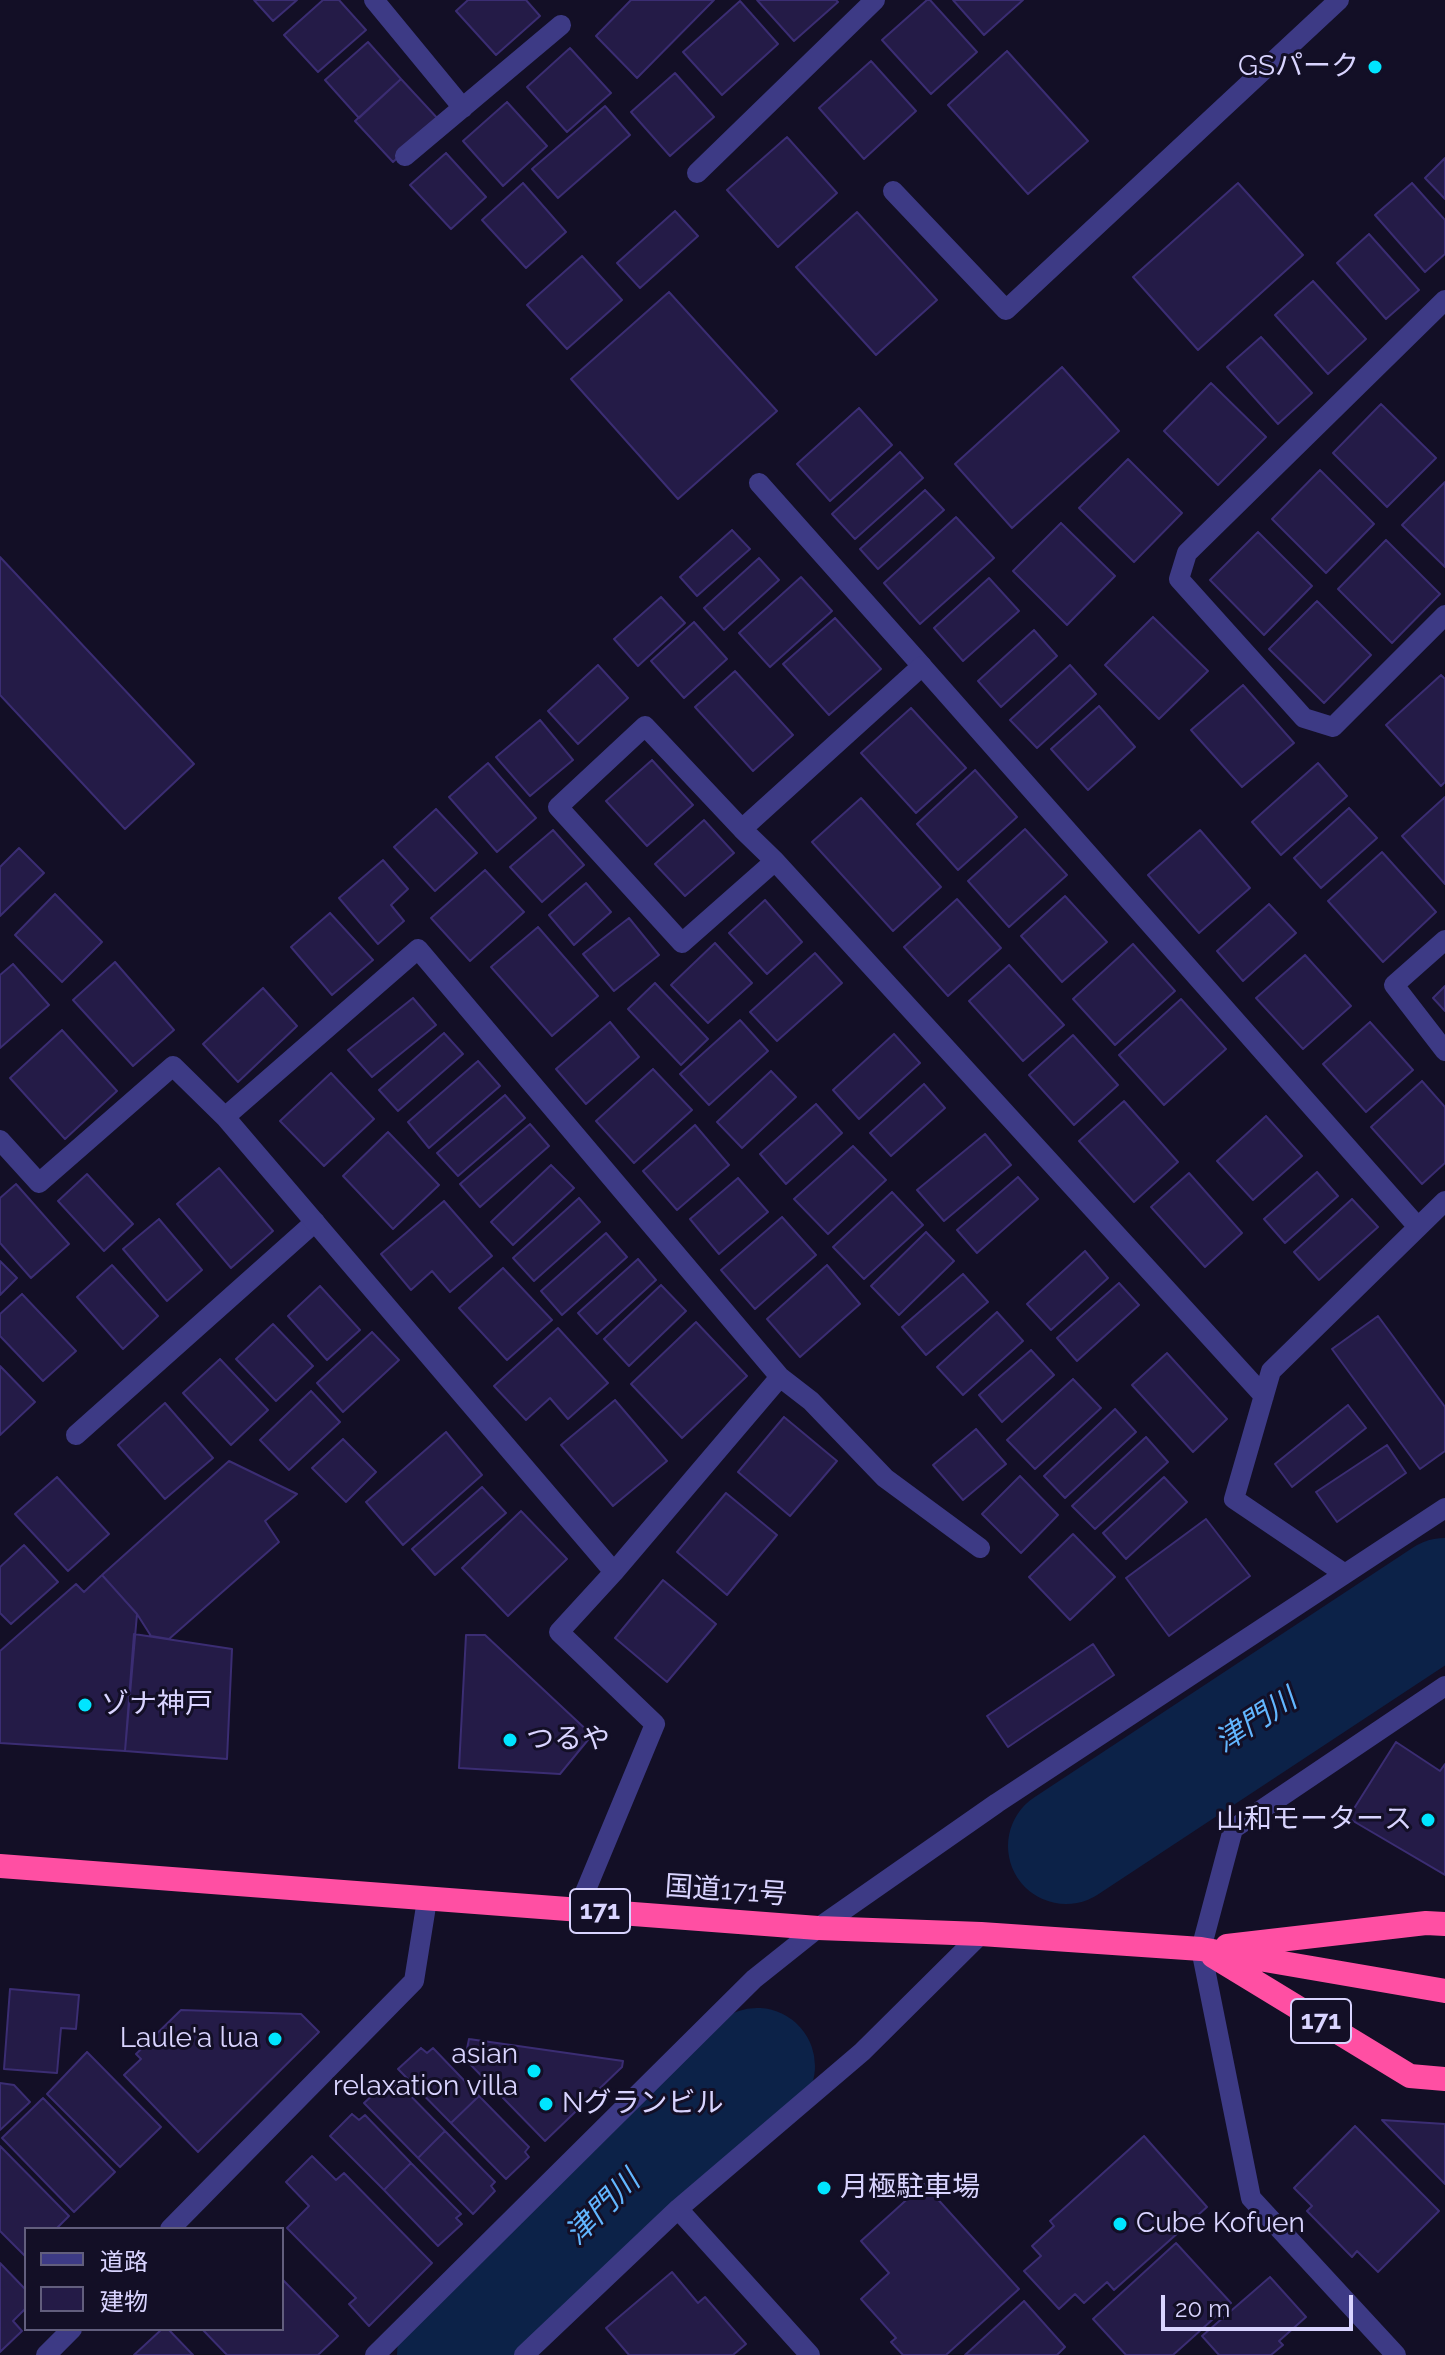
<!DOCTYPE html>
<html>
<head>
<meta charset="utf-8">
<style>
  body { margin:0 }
  #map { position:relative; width:1445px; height:2355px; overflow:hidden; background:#130f26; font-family:Raleway,"Noto Sans JP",sans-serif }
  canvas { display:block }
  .legend { position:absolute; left:24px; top:2227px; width:260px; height:104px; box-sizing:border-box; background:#130f26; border:2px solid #625e7d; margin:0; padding:10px 14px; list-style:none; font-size:24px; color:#d9d4ff }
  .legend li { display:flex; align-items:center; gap:16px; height:40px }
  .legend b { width:40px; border:2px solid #625e7d }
  .scale { position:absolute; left:1161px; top:2295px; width:192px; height:36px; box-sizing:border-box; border:4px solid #d9d4ff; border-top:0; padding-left:10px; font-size:24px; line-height:28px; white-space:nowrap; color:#d9d4ff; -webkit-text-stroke:6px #130f26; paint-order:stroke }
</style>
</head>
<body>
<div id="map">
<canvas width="1445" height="2355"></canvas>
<ul class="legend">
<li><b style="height:10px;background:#3d3a85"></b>道路</li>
<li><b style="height:22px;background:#241b47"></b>建物</li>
</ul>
<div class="scale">20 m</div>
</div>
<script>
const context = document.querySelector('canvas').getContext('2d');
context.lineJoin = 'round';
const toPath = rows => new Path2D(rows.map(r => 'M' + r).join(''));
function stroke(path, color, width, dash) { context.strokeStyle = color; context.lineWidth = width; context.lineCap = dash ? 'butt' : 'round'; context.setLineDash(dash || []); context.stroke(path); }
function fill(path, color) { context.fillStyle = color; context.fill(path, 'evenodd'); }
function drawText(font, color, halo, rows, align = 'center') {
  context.font = font + ' Raleway,"Noto Sans JP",sans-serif'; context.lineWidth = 6; context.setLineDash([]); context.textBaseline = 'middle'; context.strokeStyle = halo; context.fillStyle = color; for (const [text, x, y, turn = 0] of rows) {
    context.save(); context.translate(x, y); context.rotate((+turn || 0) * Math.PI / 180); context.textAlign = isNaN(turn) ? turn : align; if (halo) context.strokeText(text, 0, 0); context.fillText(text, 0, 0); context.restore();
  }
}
stroke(toPath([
  [1066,1846,1445,1596],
  [455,2355,657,2155,757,2066]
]), '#0c2248', 116);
const building = toPath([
  [254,0,297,0,273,21,254,0],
  [323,0,339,0,366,30,318,72,284,35,323,0],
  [468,0,526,0,540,16,496,55,456,11,468,0],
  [631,0,714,0,637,78,596,36,631,0],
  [757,0,836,0,838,2,794,41,757,0],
  [927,0,930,0,977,52,931,94,882,40,927,0],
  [953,0,1023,0,984,35,953,0],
  [740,1,778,44,722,95,683,52,740,1],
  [368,42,401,79,359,118,325,80,368,42],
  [570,48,611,93,567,132,527,87,570,48],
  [1007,51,1088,141,1028,194,948,105,1007,51],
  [871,61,916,111,864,159,819,108,871,61],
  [675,73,714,117,670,156,631,112,675,73],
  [401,79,439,120,393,162,355,121,401,79],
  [507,102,547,146,503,186,463,141,507,102],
  [605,106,630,135,558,198,532,169,605,106],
  [787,137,837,193,778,247,727,190,787,137],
  [446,153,486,197,451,229,410,185,446,153],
  [1445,158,1445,199,1425,178,1445,158],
  [523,183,566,232,526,268,482,220,523,183],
  [1238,183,1303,255,1198,350,1133,277,1238,183],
  [1412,183,1445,220,1445,254,1425,272,1375,215,1412,183],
  [675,211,698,236,640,288,617,263,675,211],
  [857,212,937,300,876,355,796,267,857,212],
  [1369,234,1419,290,1386,319,1337,263,1369,234],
  [582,256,622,300,567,349,527,305,582,256],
  [1313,281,1366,339,1328,374,1275,315,1313,281],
  [669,292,777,411,678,499,571,379,669,292],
  [1261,337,1312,393,1278,424,1227,367,1261,337],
  [1062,367,1119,431,1012,528,955,464,1062,367],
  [1211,383,1266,437,1218,485,1164,431,1211,383],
  [1381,404,1436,458,1387,507,1333,453,1381,404],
  [859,408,892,445,830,501,797,464,859,408],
  [900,452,923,478,855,539,832,514,900,452],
  [1128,459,1182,513,1134,562,1079,508,1128,459],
  [1320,470,1374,524,1326,573,1272,519,1320,470],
  [1445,482,1445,567,1402,525,1445,482],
  [925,490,944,510,878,569,860,549,925,490],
  [956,517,994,558,920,624,884,583,956,517],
  [1061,523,1115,576,1067,625,1013,571,1061,523],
  [732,530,750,549,697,596,680,577,732,530],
  [1258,532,1312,586,1264,635,1210,580,1258,532],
  [1386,540,1440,594,1392,643,1338,589,1386,540],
  [0,557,194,764,125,829,0,695,0,557],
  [759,558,779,580,724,630,704,608,759,558],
  [801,577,832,611,770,667,739,633,801,577],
  [989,578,1019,611,963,661,934,628,989,578],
  [661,597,685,623,638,666,614,639,661,597],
  [1317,601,1371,655,1324,703,1269,649,1317,601],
  [1153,617,1208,671,1159,719,1105,665,1153,617],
  [835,618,881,669,829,715,783,664,835,618],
  [694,622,727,659,684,698,651,661,694,622],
  [1034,630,1057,656,1001,707,978,681,1034,630],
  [598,665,628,698,578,744,548,711,598,665],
  [1070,665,1096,694,1037,748,1010,720,1070,665],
  [735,671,793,735,753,771,695,707,735,671],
  [1441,675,1445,679,1445,782,1441,786,1386,725,1441,675],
  [1243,685,1294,743,1242,787,1191,730,1243,685],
  [1099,706,1135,747,1088,790,1051,749,1099,706],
  [911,708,966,768,916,813,861,753,911,708],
  [540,720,573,760,530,796,496,757,540,720],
  [652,760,693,805,647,846,606,801,652,760],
  [488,763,536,818,497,852,449,797,488,763],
  [1318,763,1347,796,1281,855,1252,822,1318,763],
  [975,770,1017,817,958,870,917,824,975,770],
  [1445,797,1445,884,1402,836,1445,797],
  [861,798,941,887,893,931,812,842,861,798],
  [1349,808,1377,838,1321,888,1294,858,1349,808],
  [436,809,477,853,435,891,394,847,436,809],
  [704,820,734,853,685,896,655,864,704,820],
  [1025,829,1067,875,1009,927,968,881,1025,829],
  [553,830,584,865,542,902,510,867,553,830],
  [1200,830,1250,888,1199,933,1148,875,1200,830],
  [19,848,44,873,0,916,0,867,19,848],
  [1382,852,1436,912,1383,962,1328,901,1382,852],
  [383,860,408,889,391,905,404,921,378,944,339,898,383,860],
  [485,870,524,912,470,961,431,918,485,870],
  [586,883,611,912,574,945,549,915,586,883],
  [55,894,102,942,62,982,15,935,55,894],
  [1065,896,1107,942,1062,982,1021,936,1065,896],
  [957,899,1001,948,948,996,904,947,957,899],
  [765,900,802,942,767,974,729,933,765,900],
  [1269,904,1296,933,1243,981,1217,951,1269,904],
  [330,913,373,960,332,995,291,947,330,913],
  [629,918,659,955,614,991,583,954,629,918],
  [538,927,598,996,552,1036,491,967,538,927],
  [715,943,752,983,708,1023,671,985,715,943],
  [1133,944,1175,991,1115,1045,1073,999,1133,944],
  [815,953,842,983,777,1041,750,1012,815,953],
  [1305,955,1351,1006,1303,1049,1256,998,1305,955],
  [115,962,174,1030,133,1066,73,1000,115,962],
  [13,964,49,1005,0,1048,0,975,13,964],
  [1009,965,1064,1025,1023,1061,969,1001,1009,965],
  [655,983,708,1039,681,1065,628,1009,655,983],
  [1445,986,1445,1011,1433,998,1445,986],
  [263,988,297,1026,238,1082,203,1044,263,988],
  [413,998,436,1025,372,1077,348,1050,413,998],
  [1181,999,1226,1049,1164,1105,1119,1055,1181,999],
  [740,1020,768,1051,709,1105,680,1074,740,1020],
  [610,1022,639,1057,586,1104,556,1069,610,1022],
  [1370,1022,1413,1070,1366,1112,1323,1064,1370,1022],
  [62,1030,117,1091,65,1139,10,1078,62,1030],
  [444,1033,463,1054,398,1111,379,1090,444,1033],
  [894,1034,920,1063,859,1119,833,1090,894,1034],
  [1073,1035,1118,1085,1074,1125,1029,1075,1073,1035],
  [478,1061,500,1086,429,1148,408,1122,478,1061],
  [653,1069,692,1110,634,1163,596,1121,653,1069],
  [771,1071,796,1097,742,1148,717,1122,771,1071],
  [331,1073,374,1119,324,1166,280,1121,331,1073],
  [1422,1081,1445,1107,1445,1163,1422,1184,1371,1127,1422,1081],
  [924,1084,945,1108,891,1156,870,1133,924,1084],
  [505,1095,525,1118,458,1176,437,1153,505,1095],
  [1124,1101,1178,1162,1134,1202,1079,1141,1124,1101],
  [816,1104,842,1133,786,1184,760,1154,816,1104],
  [1266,1116,1302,1156,1253,1200,1217,1161,1266,1116],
  [530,1124,549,1146,480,1207,460,1184,530,1124],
  [695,1125,729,1165,677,1210,643,1171,695,1125],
  [388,1132,439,1185,393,1229,343,1176,388,1132],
  [985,1134,1011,1165,944,1221,917,1190,985,1134],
  [853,1146,886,1180,828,1234,794,1199,853,1146],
  [551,1165,574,1188,513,1245,491,1222,551,1165],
  [219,1168,273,1231,231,1268,177,1204,219,1168],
  [1317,1172,1338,1196,1285,1243,1264,1219,1317,1172],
  [1189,1173,1242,1233,1205,1267,1151,1207,1189,1173],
  [87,1174,133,1224,104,1251,58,1201,87,1174],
  [1018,1177,1038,1199,977,1253,957,1230,1018,1177],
  [738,1178,768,1212,719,1254,690,1219,738,1178],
  [16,1184,69,1244,31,1278,0,1243,0,1198,16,1184],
  [892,1192,923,1225,864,1279,833,1247,892,1192],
  [579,1198,600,1222,534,1281,513,1258,579,1198],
  [1352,1199,1378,1227,1319,1280,1294,1252,1352,1199],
  [444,1201,492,1256,450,1292,432,1271,411,1290,381,1254,444,1201],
  [782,1217,816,1255,755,1309,721,1270,782,1217],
  [159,1219,202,1270,167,1301,123,1249,159,1219],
  [926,1232,954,1261,899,1315,871,1286,926,1232],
  [606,1233,627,1257,562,1315,541,1291,606,1233],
  [1085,1251,1108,1278,1051,1330,1027,1304,1085,1251],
  [638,1259,656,1280,597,1334,578,1313,638,1259],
  [0,1261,17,1278,0,1295,0,1261],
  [112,1265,158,1316,123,1349,77,1297,112,1265],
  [827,1265,860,1304,800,1357,767,1319,827,1265],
  [503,1268,552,1320,507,1360,459,1308,503,1268],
  [963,1274,988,1302,926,1355,902,1327,963,1274],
  [1119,1283,1139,1305,1077,1361,1057,1338,1119,1283],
  [661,1285,686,1311,629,1366,604,1339,661,1285],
  [320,1286,360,1330,327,1360,288,1316,320,1286],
  [22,1294,76,1351,43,1381,0,1336,0,1314,22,1294],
  [997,1312,1023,1341,963,1395,937,1367,997,1312],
  [1378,1316,1445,1407,1445,1451,1420,1469,1332,1349,1378,1316],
  [696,1322,747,1376,682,1438,631,1384,696,1322],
  [273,1324,313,1366,276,1401,236,1359,273,1324],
  [558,1328,608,1383,568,1419,550,1398,526,1420,494,1386,558,1328],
  [372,1332,399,1360,343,1412,317,1383,372,1332],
  [1031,1350,1054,1375,1002,1422,979,1395,1031,1350],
  [1167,1353,1227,1419,1193,1452,1132,1385,1167,1353],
  [220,1359,268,1410,231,1445,183,1393,220,1359],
  [0,1366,35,1402,0,1435,0,1366],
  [1073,1379,1101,1408,1035,1469,1007,1440,1073,1379],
  [311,1391,340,1422,289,1470,260,1440,311,1391],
  [615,1400,667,1461,613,1506,561,1445,615,1400],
  [165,1403,213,1458,165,1499,118,1445,165,1403],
  [1348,1405,1366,1428,1292,1487,1275,1464,1348,1405],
  [1115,1409,1136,1432,1065,1498,1044,1476,1115,1409],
  [784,1417,837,1461,790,1516,738,1472,784,1417],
  [976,1429,1006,1464,963,1500,933,1465,976,1429],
  [446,1432,482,1475,403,1545,366,1502,446,1432],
  [1146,1437,1168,1462,1095,1529,1072,1506,1146,1437],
  [343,1439,376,1472,346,1502,312,1468,343,1439],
  [1387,1445,1406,1473,1337,1522,1316,1492,1387,1445],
  [229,1461,297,1494,265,1521,279,1542,169,1639,151,1636,137,1614,102,1575,229,1461],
  [1020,1476,1058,1515,1021,1553,982,1514,1020,1476],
  [57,1477,109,1534,68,1571,15,1514,57,1477],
  [1164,1477,1187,1502,1126,1559,1103,1533,1164,1477],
  [482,1487,506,1513,435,1575,412,1549,482,1487],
  [726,1493,777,1535,727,1595,677,1552,726,1493],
  [521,1511,567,1559,508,1616,462,1568,521,1511],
  [1206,1519,1250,1576,1169,1636,1126,1578,1206,1519],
  [1073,1534,1115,1577,1070,1620,1029,1577,1073,1534],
  [24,1545,58,1582,11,1624,0,1613,0,1567,24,1545],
  [102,1575,137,1614,125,1751,0,1743,0,1651,76,1584,84,1592,102,1575],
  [663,1580,716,1624,667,1682,615,1638,663,1580],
  [134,1634,232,1649,227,1759,125,1751,134,1634],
  [466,1635,485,1635,592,1735,560,1774,459,1768,466,1635],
  [1093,1644,1114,1675,1008,1747,987,1716,1093,1644],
  [1396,1742,1440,1771,1445,1764,1445,1875,1348,1818,1396,1742],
  [10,1989,79,1995,76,2029,61,2028,57,2073,4,2069,10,1989],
  [181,2010,301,2014,319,2032,198,2152,124,2075,141,2059,136,2054,181,2010],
  [469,2039,623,2061,622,2067,545,2141,465,2059,469,2039],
  [421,2048,427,2053,433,2048,479,2096,451,2123,398,2069,421,2048],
  [87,2052,161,2127,120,2167,47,2094,87,2052],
  [387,2082,393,2087,398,2083,445,2131,418,2158,364,2103,387,2082],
  [0,2083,14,2085,30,2102,0,2130,0,2083],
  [479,2096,529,2147,525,2152,529,2157,506,2179,451,2123,479,2096],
  [43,2098,115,2172,74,2212,2,2138,43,2098],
  [352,2114,359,2120,365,2115,411,2163,384,2190,330,2136,352,2114],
  [1382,2120,1445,2124,1445,2184,1382,2120],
  [1355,2126,1439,2211,1378,2272,1357,2251,1352,2257,1307,2211,1312,2206,1294,2188,1355,2126],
  [445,2131,495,2182,491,2186,495,2191,473,2214,418,2158,445,2131],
  [1144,2136,1207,2207,1114,2290,1107,2282,1084,2303,1075,2294,1059,2309,1024,2271,1041,2256,1032,2246,1054,2226,1050,2221,1144,2136],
  [0,2146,69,2216,56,2229,26,2229,26,2257,0,2231,0,2146],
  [312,2156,336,2180,344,2173,432,2263,369,2326,349,2304,356,2298,287,2228,309,2206,286,2182,312,2156],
  [411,2163,461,2214,456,2218,462,2224,438,2246,384,2190,411,2163],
  [924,2184,1019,2289,946,2355,903,2355,891,2342,896,2338,861,2299,889,2273,861,2241,924,2184],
  [1176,2243,1231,2303,1173,2355,1126,2355,1093,2319,1176,2243],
  [0,2263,26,2290,26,2308,13,2321,22,2331,0,2352,0,2263],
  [672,2272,698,2303,705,2297,746,2344,733,2355,629,2355,606,2328,672,2272],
  [1270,2277,1306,2317,1279,2341,1283,2345,1271,2355,1219,2355,1202,2336,1270,2277],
  [282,2279,338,2336,318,2355,227,2355,202,2329,282,2329,282,2279],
  [1024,2301,1065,2347,1057,2355,965,2355,1024,2301],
  [162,2329,168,2329,193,2355,134,2355,162,2329]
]);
fill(building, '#241b47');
stroke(building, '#3b2d73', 2);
stroke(toPath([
  [374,0,463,108],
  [405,156,561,25],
  [697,173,875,0],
  [893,191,1006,310,1339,0],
  [759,483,922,666],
  [76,1435,315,1222]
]), '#3d3a85', 20);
stroke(toPath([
  [1445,300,1187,553,1179,579,1304,718,1333,727,1445,615],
  [742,829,645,726,558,807,682,943,775,861],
  [1445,940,1394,985,1445,1051],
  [225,1117,418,949,780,1377,811,1401,885,1478,980,1548],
  [0,1140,39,1183,173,1066,225,1117,614,1572],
  [1264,1396,775,861,742,829,922,666,1418,1227],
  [1345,1574,1234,1499,1271,1371,1445,1201],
  [578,1909,655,1724,559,1632,614,1572,780,1377],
  [678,2209,810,2355],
  [170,2229,414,1981,427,1900],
  [46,2355,72,2329],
  [375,2355,754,1979,818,1928,997,1803,1445,1508],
  [524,2355,678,2209,862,2052,981,1934],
  [1396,2355,1251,2198,1201,1949,1233,1829,1445,1686]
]), '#3d3a85', 20);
stroke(toPath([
  [0,1866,818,1928,981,1934,1201,1949,1445,1991],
  [1227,1946,1426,1923,1445,1924],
  [1213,1956,1410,2076,1445,2079]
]), '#ff4fa3', 24);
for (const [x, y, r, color] of [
  [1375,67,8,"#00e5ff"],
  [85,1705,8,"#00e5ff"],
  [510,1740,8,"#00e5ff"],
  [1428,1820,8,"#00e5ff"],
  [275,2039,8,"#00e5ff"],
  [534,2071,8,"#00e5ff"],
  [546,2104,8,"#00e5ff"],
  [824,2188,8,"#00e5ff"],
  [1120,2224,8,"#00e5ff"]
]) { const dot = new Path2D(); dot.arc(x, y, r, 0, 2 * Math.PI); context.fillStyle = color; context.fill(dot); stroke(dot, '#130f26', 3); }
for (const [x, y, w] of [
  [600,1911,60],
  [1321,2021,60]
]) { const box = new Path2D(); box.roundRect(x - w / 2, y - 22, w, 44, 6); context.fillStyle = '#130f26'; context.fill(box); stroke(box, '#d9d4ff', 2); }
drawText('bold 26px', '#d9d4ff', null, [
  ["171",600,1911],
  ["171",1321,2021]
]);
drawText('28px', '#d9d4ff', '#130f26', [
  ["GSパーク",1359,67,"right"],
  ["ゾナ神戸",101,1705],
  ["つるや",526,1740],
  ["山和モータース",1412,1820,"right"],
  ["Laule'a lua",259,2039,"right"],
  ["asian",518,2055,"right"],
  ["relaxation villa",518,2087,"right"],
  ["Nグランビル",562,2104],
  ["月極駐車場",840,2188],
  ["Cube Kofuen",1136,2224]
], 'left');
drawText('28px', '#d9d4ff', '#130f26', [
  ["国道171号",726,1891,4]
]);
drawText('italic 30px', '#62b6ff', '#130f26', [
  ["津門川",1256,1721,-33],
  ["津門川",603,2208,-45]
]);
</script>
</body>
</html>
